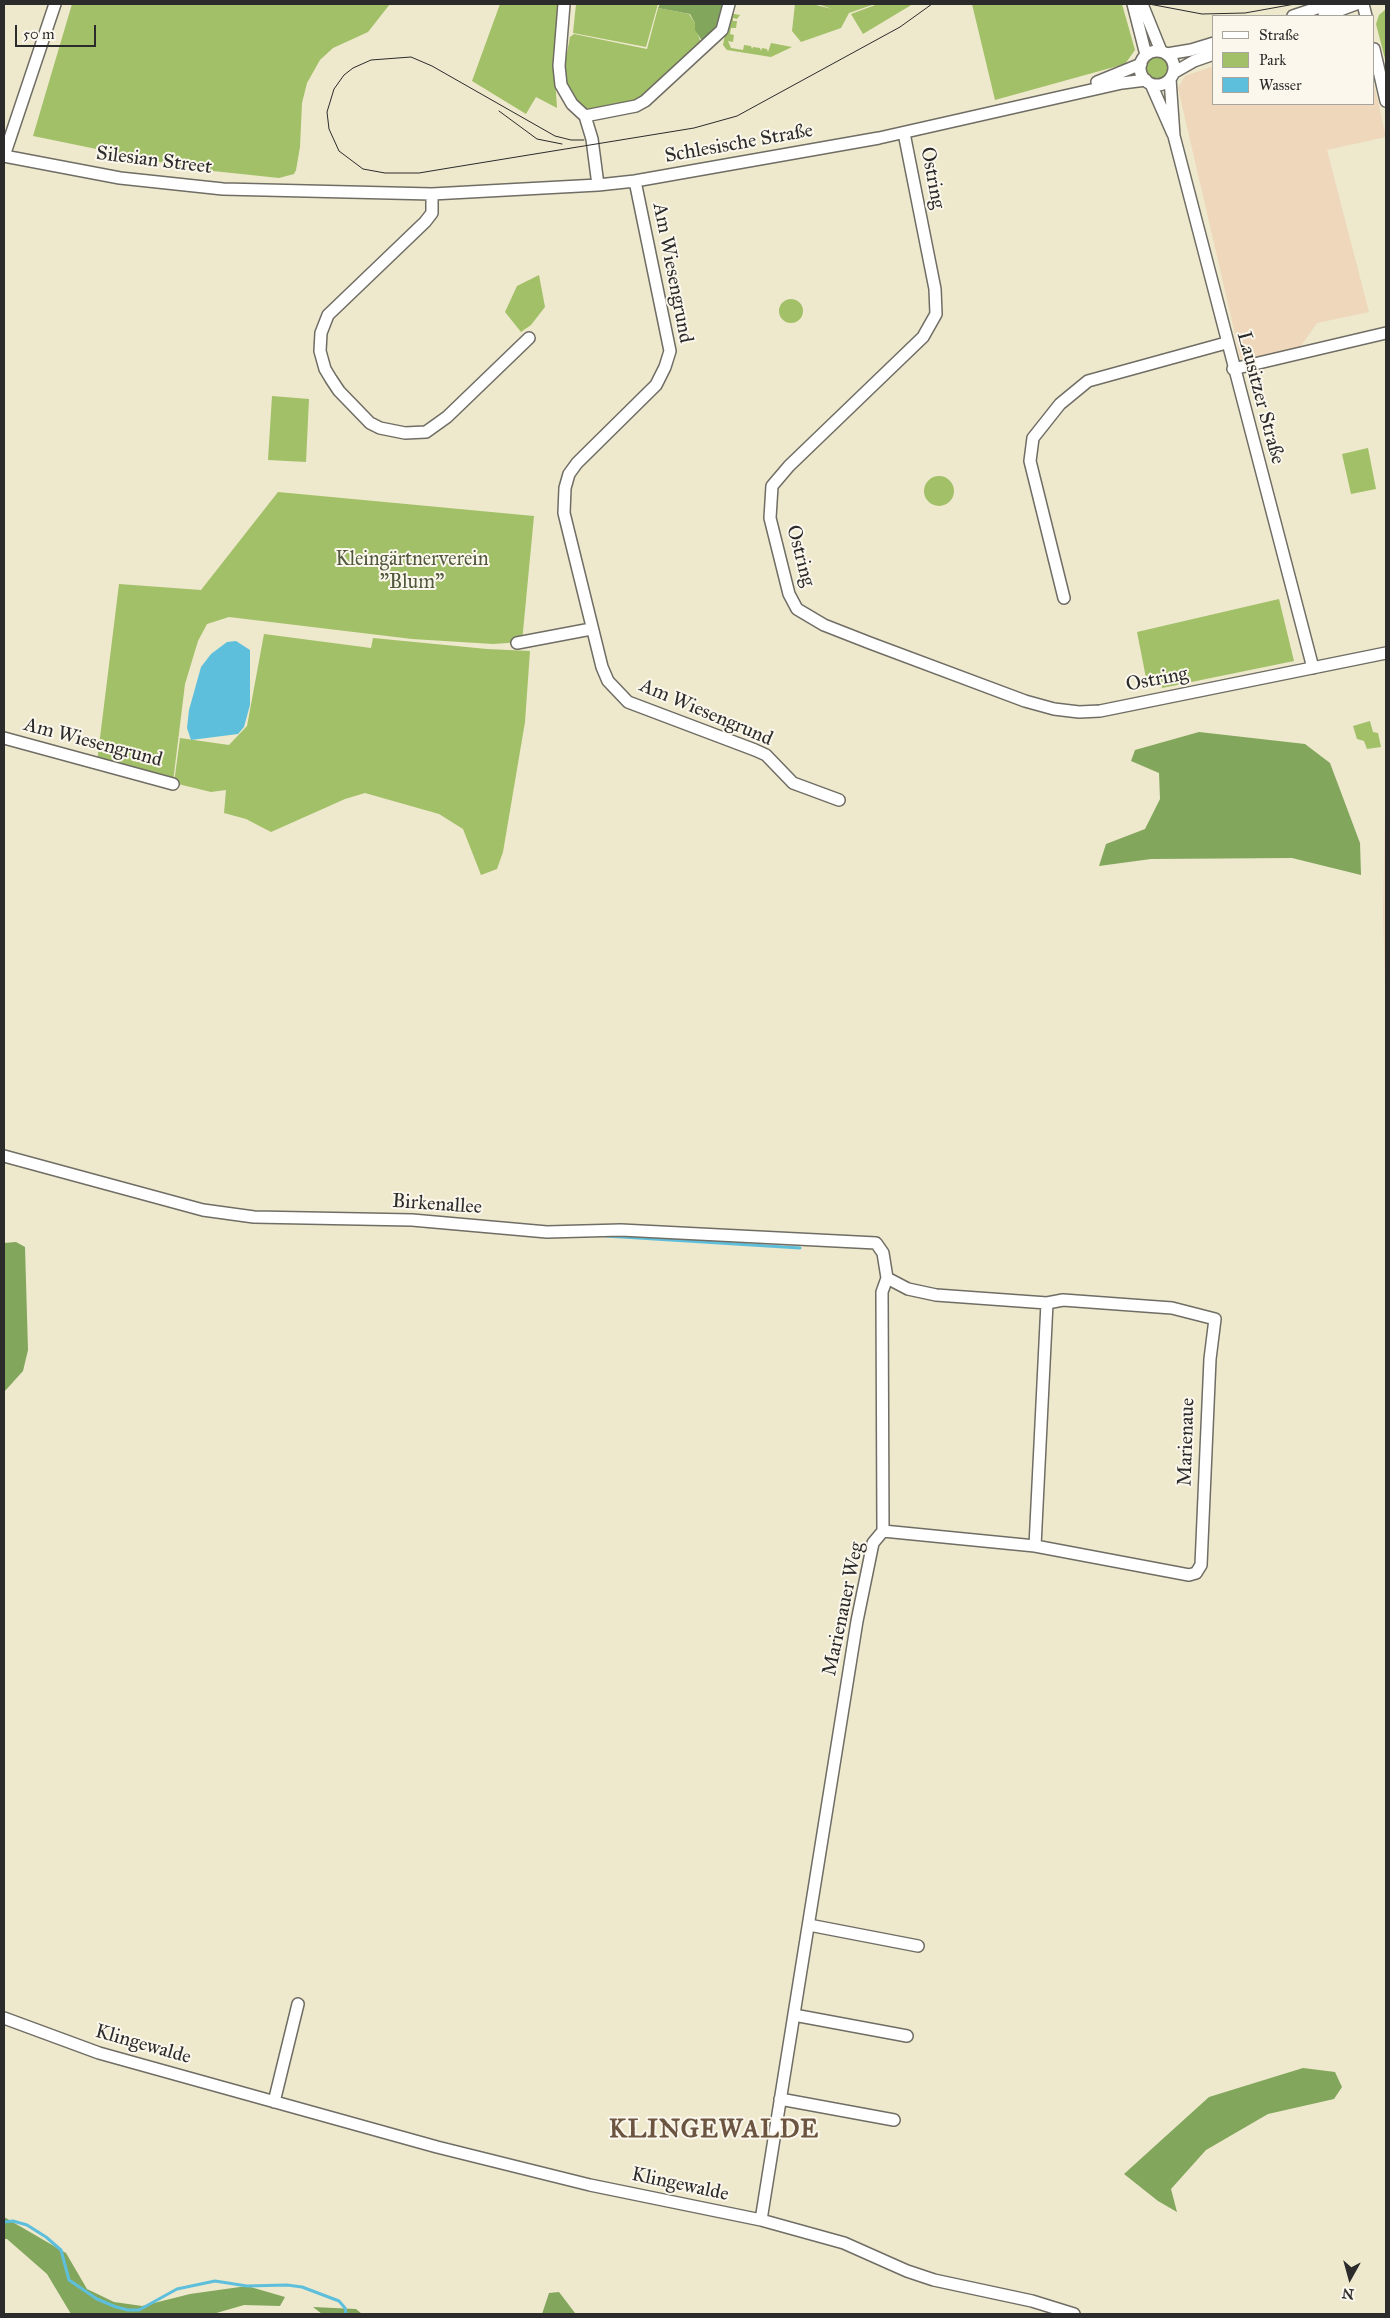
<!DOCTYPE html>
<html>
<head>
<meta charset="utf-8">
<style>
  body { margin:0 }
  #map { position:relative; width:1390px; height:2318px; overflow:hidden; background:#eee8cd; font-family:"IM FELL Great Primer",serif }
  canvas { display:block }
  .frame { position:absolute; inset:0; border:5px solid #2b2b2b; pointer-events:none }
  .legend { position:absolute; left:1212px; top:15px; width:162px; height:90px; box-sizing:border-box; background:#fbf7ec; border:1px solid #a8a59f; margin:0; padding:6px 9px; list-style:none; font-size:15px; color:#2b2b2b }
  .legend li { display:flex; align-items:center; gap:10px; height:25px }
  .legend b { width:25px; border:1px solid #a8a59f }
  .north { position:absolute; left:1325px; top:2253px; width:50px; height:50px; -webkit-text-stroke:4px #fbf7ec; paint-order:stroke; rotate:187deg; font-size:14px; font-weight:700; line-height:20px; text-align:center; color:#2b2b2b }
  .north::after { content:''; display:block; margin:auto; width:18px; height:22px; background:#2b2b2b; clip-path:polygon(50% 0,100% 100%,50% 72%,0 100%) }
  .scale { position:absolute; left:15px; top:25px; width:81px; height:22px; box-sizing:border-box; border:2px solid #2b2b2b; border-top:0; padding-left:6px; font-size:15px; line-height:18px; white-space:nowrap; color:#2b2b2b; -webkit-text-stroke:4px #fbf7ec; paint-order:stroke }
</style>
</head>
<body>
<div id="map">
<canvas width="1390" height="2318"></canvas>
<div class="frame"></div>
<ul class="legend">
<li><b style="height:6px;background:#fff"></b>Straße</li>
<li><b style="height:14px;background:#a2c067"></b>Park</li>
<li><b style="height:14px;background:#5ebfdc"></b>Wasser</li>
</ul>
<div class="north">N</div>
<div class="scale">50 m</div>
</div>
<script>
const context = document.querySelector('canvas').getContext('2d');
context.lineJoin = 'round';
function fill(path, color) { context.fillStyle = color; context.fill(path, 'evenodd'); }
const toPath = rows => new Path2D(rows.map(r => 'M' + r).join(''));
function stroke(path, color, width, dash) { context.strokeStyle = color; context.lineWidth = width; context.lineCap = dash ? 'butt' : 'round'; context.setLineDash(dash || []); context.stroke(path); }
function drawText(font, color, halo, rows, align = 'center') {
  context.font = font + ' "IM FELL Great Primer",serif'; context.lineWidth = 4; context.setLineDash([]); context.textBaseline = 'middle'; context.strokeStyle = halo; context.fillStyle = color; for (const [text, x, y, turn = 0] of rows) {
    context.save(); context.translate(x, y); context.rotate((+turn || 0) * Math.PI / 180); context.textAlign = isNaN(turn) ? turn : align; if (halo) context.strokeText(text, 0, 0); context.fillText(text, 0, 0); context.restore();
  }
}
fill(toPath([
  [1214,66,1214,104,1374,104,1374,84,1386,137,1327,150,1369,312,1317,323,1296,353,1245,362,1241,360,1178,88,1185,76],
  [1386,763,1386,1024,1383,913]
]), '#eed7bb');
fill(toPath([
  [72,4,390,4,368,32,333,48,320,60,307,83,302,103,300,147,296,170,294,174,279,178,194,169,33,136],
  [500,4,559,4,554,62,557,108,536,97,526,114,472,81],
  [576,4,658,4,646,47,573,33],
  [795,4,812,4,832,9,818,4,875,4,849,13,841,28,801,42,792,31],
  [878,4,913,4,863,34,851,14],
  [972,4,1122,4,1135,50,1125,64,995,100],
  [658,8,689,14,695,23,696,30,702,45,635,101,593,110,585,108,575,102,567,88,564,69,570,37,574,34,647,49],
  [1386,9,1386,63,1376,24,1379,15],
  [729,13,740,15,737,19,733,18,733,21,737,21,736,28,731,28,730,34,734,35,733,42,728,41,731,48,743,50,744,45,751,46,752,49,753,47,760,48,761,51,762,48,767,49,768,52,771,43,792,47,771,57,727,50,723,45],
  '1146 68a11 11 0 1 1 22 0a11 11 0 1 1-22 0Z',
  [539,275,545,307,531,325,521,332,505,312,517,286],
  '779 311a12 12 0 1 1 24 0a12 12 0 1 1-24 0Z',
  [272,396,309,399,306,462,268,460],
  [1368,448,1376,489,1351,494,1342,454],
  '924 491a15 15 0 1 1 30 0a15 15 0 1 1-30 0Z',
  [278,492,534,516,522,642,493,644,412,639,229,617,207,624,198,641,185,684,173,782,97,762,119,584,201,590],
  [1279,599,1294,661,1162,688,1159,675,1146,678,1137,632],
  [264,634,371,648,373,638,487,649,530,651,525,722,503,852,497,869,481,875,463,829,439,814,365,793,345,799,271,832,246,819,224,813,226,790,211,792,174,783,180,738,229,745,247,726],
  [1370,721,1373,732,1378,733,1381,747,1367,749,1364,741,1357,739,1353,726]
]), '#a2c067');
fill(toPath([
  [660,4,723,4,720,29,704,44,695,30,695,23,690,14,658,8],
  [1199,732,1305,744,1330,763,1360,843,1361,875,1292,858,1151,859,1099,866,1106,844,1145,829,1160,799,1159,773,1131,761,1135,750],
  [16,1242,25,1247,28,1350,23,1371,4,1392,4,1243],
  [1303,2068,1335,2072,1342,2087,1334,2099,1268,2114,1206,2150,1171,2189,1177,2212,1158,2201,1124,2174,1209,2097],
  [4,2217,66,2253,87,2289,114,2302,142,2306,190,2294,247,2286,285,2297,280,2306,244,2305,213,2314,71,2314,47,2274,7,2239,4,2239],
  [559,2292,575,2313,577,2314,542,2314,549,2293],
  [313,2307,356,2309,362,2314,322,2314]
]), '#81a65c');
fill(toPath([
  [236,641,250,650,250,705,244,727,238,734,191,740,187,728,189,710,201,667,211,654,227,642]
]), '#5ebfdc');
stroke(toPath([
  [606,1236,800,1248],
  [4,2222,13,2221,27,2225,46,2237,61,2250,69,2280,97,2299,116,2307,128,2310,139,2310,177,2289,215,2281,247,2286,287,2285,302,2287,339,2301,345,2308,346,2314]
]), '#5ebfdc', 3);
const minor = toPath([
  [564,4,559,66,561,85,572,104,585,116,592,139,598,185],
  [1133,4,1146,55],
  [1142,4,1161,51],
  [1363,4,1366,16],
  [1293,16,1317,8,1347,4],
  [1324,16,1356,4],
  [1374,49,1386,101],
  '1140 68a17 17 0 1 1 34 0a17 17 0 1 1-34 0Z',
  [1167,54,1191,50,1214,43],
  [1173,73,1194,61,1214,54],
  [1170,79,1174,136,1313,668],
  [1097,82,1141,64],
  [1151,84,1173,134],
  [585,116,636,106,645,101,722,30,729,4],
  [904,133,935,289,936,314,923,337,789,466,772,486,770,518,789,594,797,609,824,625,870,643,1025,701,1054,709,1079,712,1100,711,1386,653],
  [4,156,120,178,223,189,432,194,598,185,635,181,879,138,1122,83,1146,80],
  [4,156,55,4],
  [635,181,670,351,665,367,656,385,577,463,569,474,565,488,564,513,602,667,608,681,628,702,755,750,766,755,793,783,839,800],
  [432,194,432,213,425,222,328,315,321,333,320,351,325,369,331,379,339,391,370,423,380,428,405,433,426,432,447,417,529,338],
  [1233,369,1386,333],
  [1064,598,1030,461,1033,438,1060,404,1088,381,1226,343],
  [517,643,591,629],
  [4,738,173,784],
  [4,1156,203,1210,254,1217,412,1220,547,1232,621,1230,876,1243,883,1253,887,1278,882,1292,883,1531,873,1543,857,1621,761,2220],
  [883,1531,1035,1546,1189,1575,1196,1573,1201,1565,1210,1359,1215,1319,1172,1308,1063,1300,1047,1303,936,1295,908,1289,887,1278],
  [1035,1546,1047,1303],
  [809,1925,918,1946],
  [794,2015,907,2036],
  [4,2018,99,2053,437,2147,590,2185,761,2220,844,2243,907,2271,934,2280,1032,2301,1074,2314],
  [780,2099,894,2120],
  [274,2102,298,2004]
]);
stroke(minor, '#6f6d64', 14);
stroke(minor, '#fff', 11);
stroke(toPath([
  [1149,4,1202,14,1245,13,1295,4],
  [499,111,537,139,562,144],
  [584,140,571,140,555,136,432,66,411,57,371,60,353,68,344,75,334,89,327,112,329,129,339,151,363,169,385,173,419,173,449,168,694,128,737,116,900,27,932,4]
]), '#2b2b2b', 1);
drawText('20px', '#2b2b2b', '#fbf7ec', [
  ["Schlesische Straße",739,144,-10],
  ["Silesian Street",154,161,7],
  ["Ostring",932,178,79],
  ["Am Wiesengrund",672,273,79],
  ["Lausitzer Straße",1260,398,75],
  ["Ostring",800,556,75],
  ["Ostring",1157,680,-11],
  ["Am Wiesengrund",706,713,23],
  ["Am Wiesengrund",93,743,15],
  ["Birkenallee",437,1205,4],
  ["Marienaue",1187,1442,-88],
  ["Marienauer Weg",844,1609,-78],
  ["Klingewalde",143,2045,16],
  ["Klingewalde",680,2185,12]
]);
drawText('20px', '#4f583d', '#fbf7ec', [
  ["Kleingärtnerverein",412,560],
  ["\"Blum\"",412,583]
]);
context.letterSpacing = '1px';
drawText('bold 25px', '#6b5440', '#fbf7ec', [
  ["KLINGEWALDE",714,2131]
]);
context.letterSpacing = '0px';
</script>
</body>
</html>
